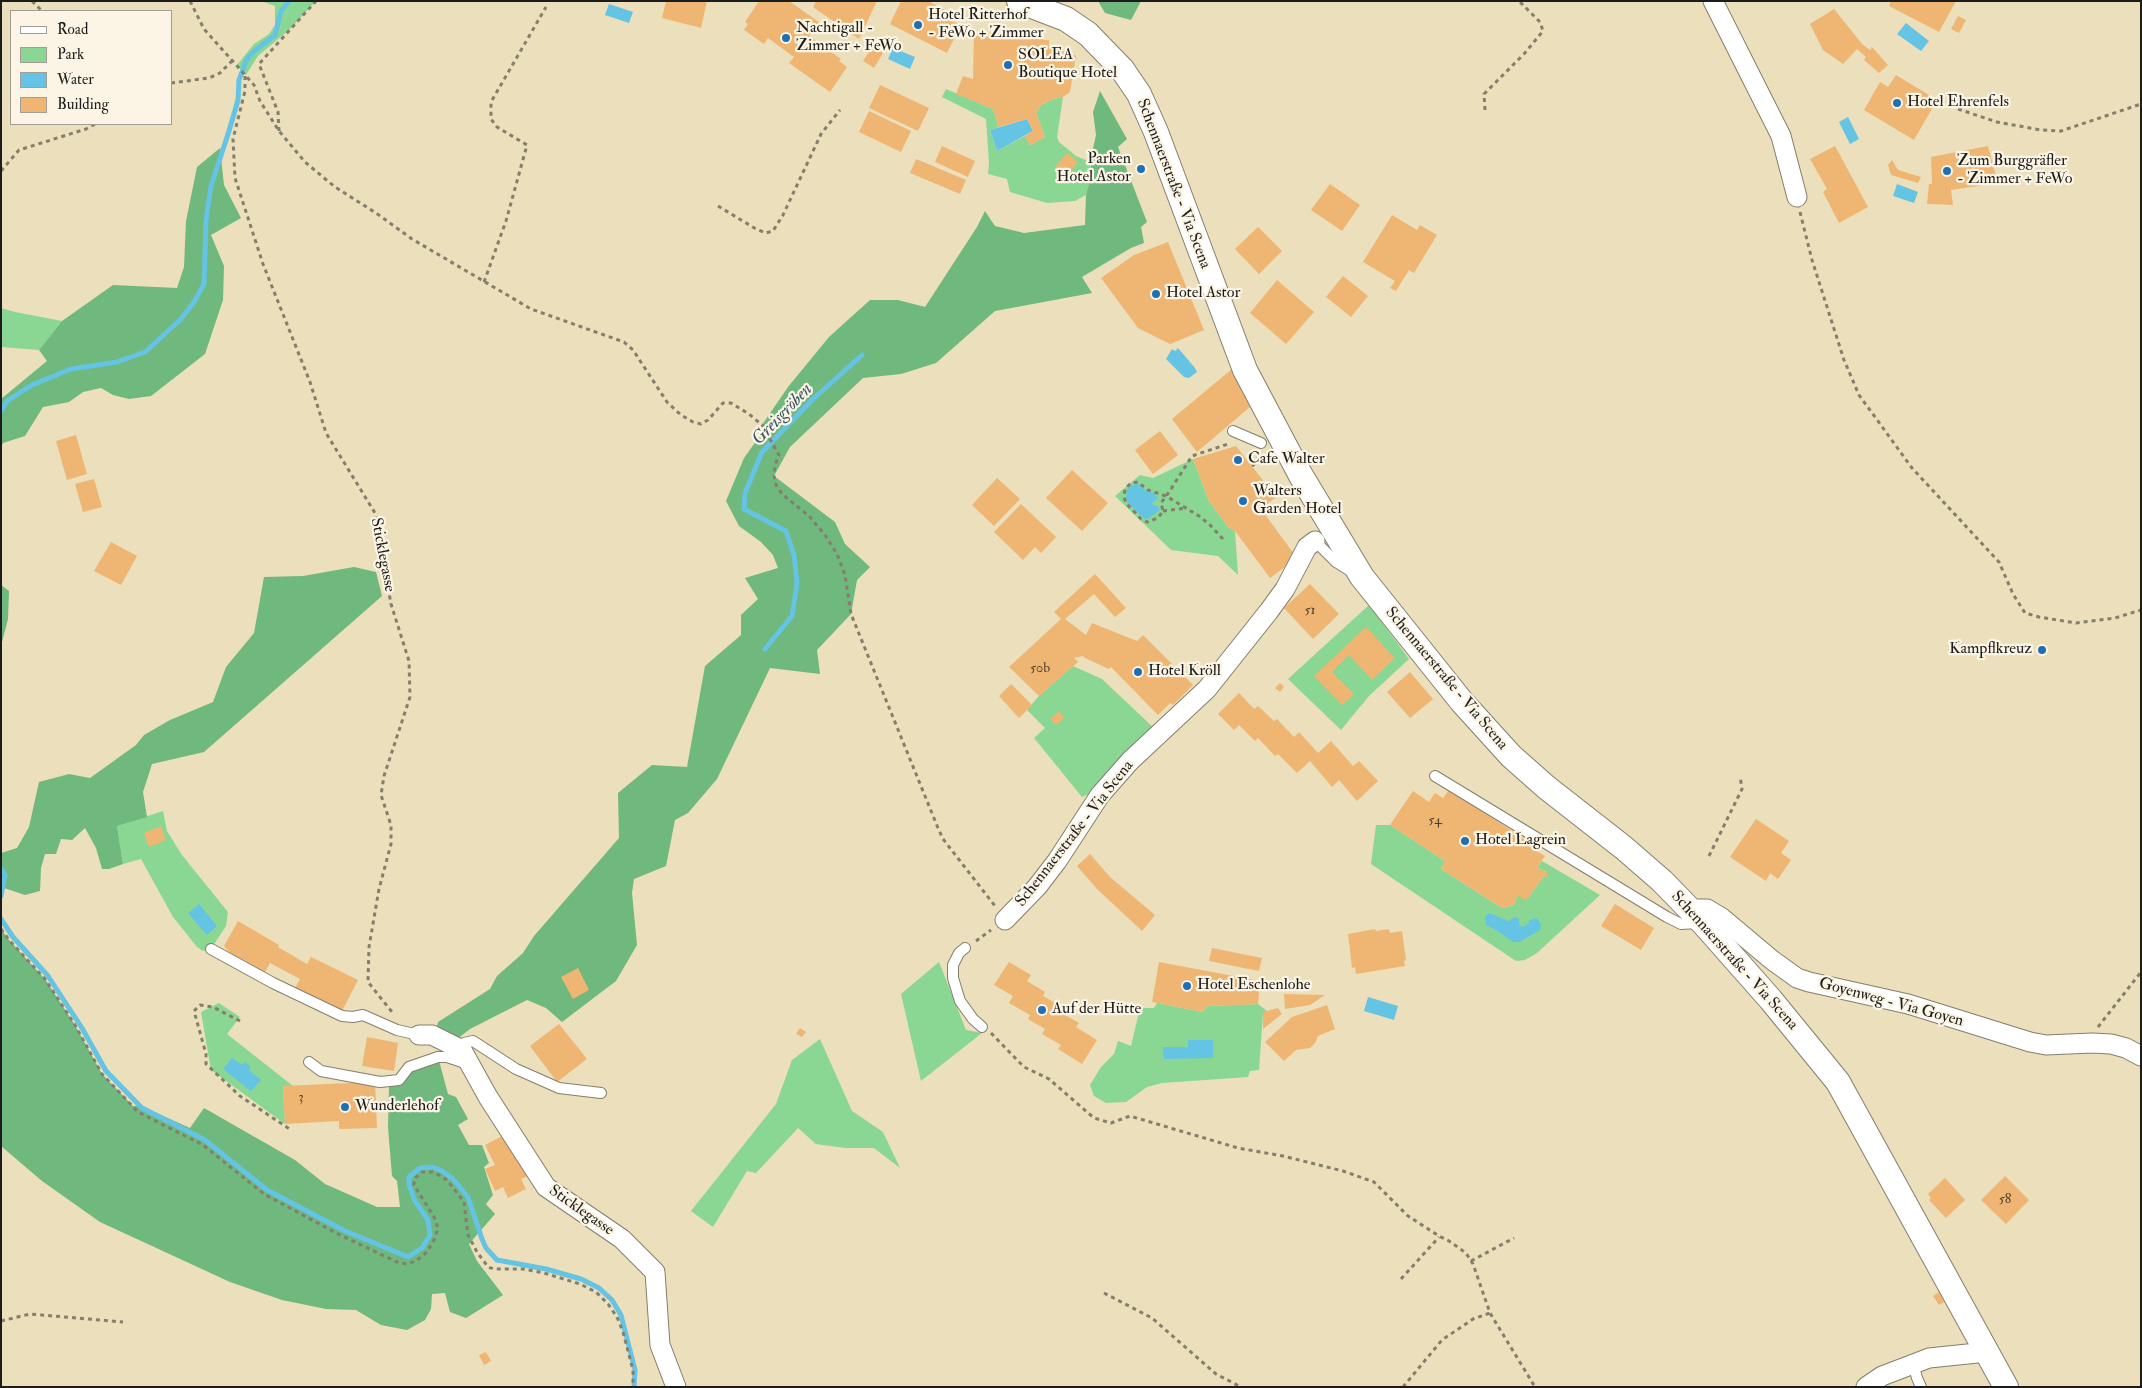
<!DOCTYPE html>
<html>
<head>
<meta charset="utf-8">
<style>
  body { margin:0 }
  #map { position:relative; width:2142px; height:1388px; overflow:hidden; background:#ebdfbc; font-family:"IM FELL Double Pica",serif }
  canvas { display:block }
  .frame { position:absolute; inset:0; border:2px solid #1c1c1c; pointer-events:none }
  .legend { position:absolute; left:10px; top:10px; width:162px; height:115px; box-sizing:border-box; background:#fcf5e5; border:1px solid #a29e95; margin:0; padding:6px 9px; list-style:none; font-size:15px; color:#1c1c1c }
  .legend li { display:flex; align-items:center; gap:10px; height:25px }
  .legend b { width:25px; border:1px solid #a29e95 }
</style>
</head>
<body>
<div id="map">
<canvas width="2142" height="1388"></canvas>
<div class="frame"></div>
<ul class="legend">
<li><b style="height:6px;background:#fff"></b>Road</li>
<li><b style="height:14px;background:#8ad794"></b>Park</li>
<li><b style="height:14px;background:#65c3e3"></b>Water</li>
<li><b style="height:14px;background:#eeb672"></b>Building</li>
</ul>
</div>
<script>
const context = document.querySelector('canvas').getContext('2d');
context.lineJoin = 'round';
function fill(path, color) { context.fillStyle = color; context.fill(path, 'evenodd'); }
const toPath = rows => new Path2D(rows.map(r => 'M' + r).join(''));
function stroke(path, color, width, dash) { context.strokeStyle = color; context.lineWidth = width; context.lineCap = dash ? 'butt' : 'round'; context.setLineDash(dash || []); context.stroke(path); }
function drawText(font, color, halo, rows, align = 'center') {
  context.font = font + ' "IM FELL Double Pica",serif'; context.lineWidth = 4.5; context.setLineDash([]); context.textBaseline = 'middle'; context.strokeStyle = halo; context.fillStyle = color; for (const [text, x, y, turn = 0] of rows) {
    context.save(); context.translate(x, y); context.rotate((+turn || 0) * Math.PI / 180); context.textAlign = isNaN(turn) ? turn : align; if (halo) context.strokeText(text, 0, 0); context.fillText(text, 0, 0); context.restore();
  }
}
fill(toPath([
  [261,1,316,1,290,29,258,56,246,75,237,65,254,44,269,34,275,25,275,6],
  [946,89,993,109,999,127,990,130,997,151,1025,136,1030,145,1045,137,1036,113,1041,105,1053,99,1063,97,1057,137,1059,142,1076,156,1090,162,1092,172,1086,195,1075,201,1047,203,1010,192,1007,179,988,174,989,163,986,119,942,97],
  [1,308,15,312,62,321,39,350,1,347],
  [1193,459,1209,501,1228,527,1235,531,1238,575,1218,556,1171,550,1115,496,1140,475,1153,478],
  [1369,605,1409,659,1369,696,1341,730,1288,679],
  [1073,666,1102,679,1156,730,1091,795,1086,795,1082,797,1034,738,1045,728,1027,710,1039,696],
  [163,811,167,831,182,855,228,912,226,926,211,949,203,951,197,947,173,917,141,859,123,864,117,826],
  [1376,825,1390,825,1445,861,1441,869,1502,908,1514,905,1518,895,1528,898,1544,876,1547,877,1547,872,1537,868,1542,861,1600,895,1537,953,1525,960,1516,961,1371,864],
  [939,962,966,1030,982,1033,921,1081,901,994],
  [219,1003,240,1017,227,1034,293,1086,283,1086,285,1124,211,1070,201,1012],
  [1157,1003,1203,1012,1207,1006,1258,1004,1267,1011,1263,1013,1259,1070,1250,1071,1248,1077,1162,1083,1147,1087,1126,1102,1106,1103,1094,1096,1090,1085,1101,1067,1114,1054,1118,1041,1131,1046,1140,1008,1154,1008],
  [820,1039,852,1111,883,1132,900,1168,874,1148,845,1148,816,1144,798,1128,756,1173,747,1171,713,1227,691,1211,776,1104,792,1060]
]), '#8ad794');
fill(toPath([
  [1098,1,1141,1,1131,20,1105,13],
  [1100,91,1127,139,1118,147,1147,222,1141,227,1144,243,1131,248,1082,277,1092,293,995,311,936,363,901,374,863,378,790,447,774,476,835,522,845,544,870,567,857,580,851,614,817,650,820,674,770,668,717,779,688,813,675,820,666,866,634,879,632,893,637,945,616,981,562,1022,546,1008,527,1000,470,1029,457,1039,436,1030,438,1022,490,989,497,976,523,953,534,936,619,838,618,793,652,765,687,767,705,666,741,635,741,615,758,599,745,578,778,568,773,555,761,542,739,526,726,501,744,458,764,430,762,425,788,387,829,337,870,300,898,300,925,307,977,227,985,211,995,226,1024,233,1085,225,1086,195,1092,172,1090,162,1096,135,1093,112],
  [220,148,224,185,241,218,211,235,224,266,223,300,205,354,151,396,129,399,113,395,101,388,83,392,69,402,43,407,25,436,3,443,1,448,1,399,47,361,39,350,62,321,113,285,177,288,184,267,186,221,197,167],
  [354,567,376,572,382,596,204,752,152,764,143,792,147,817,117,826,123,864,109,869,102,869,96,848,85,828,72,840,61,839,56,854,45,854,41,868,40,891,25,895,1,887,1,853,17,848,29,827,39,782,69,774,90,778,136,745,144,735,170,720,213,702,226,667,254,633,264,577,303,576],
  [1,585,9,591,8,619,1,646],
  [1,929,9,940,45,979,75,1025,102,1074,133,1106,141,1106,190,1128,204,1108,295,1160,325,1184,377,1207,400,1207,397,1181,392,1176,388,1127,389,1087,406,1070,438,1057,448,1094,456,1097,468,1119,458,1125,469,1145,482,1145,489,1163,484,1167,493,1195,486,1204,495,1214,469,1244,477,1261,503,1295,466,1318,450,1312,445,1293,432,1294,431,1309,425,1320,407,1330,381,1325,356,1310,326,1309,282,1300,230,1282,100,1222,42,1181,1,1146]
]), '#6fb87e');
fill(toPath([
  [609,4,633,12,629,23,605,15],
  [1906,23,1929,41,1921,51,1897,34],
  [893,48,915,57,910,69,888,59],
  [1848,117,1859,139,1850,144,1839,122],
  [1027,119,1033,131,997,151,990,130],
  [1897,184,1918,192,1914,203,1893,196],
  [1178,348,1195,368,1197,372,1189,378,1184,377,1166,359,1172,349,1175,351],
  [1138,484,1146,491,1154,493,1158,498,1152,503,1153,505,1158,506,1160,510,1147,519,1143,518,1127,502,1126,497,1127,490,1132,485],
  [199,904,217,926,207,935,188,913],
  [1489,913,1508,921,1515,917,1519,919,1519,925,1523,927,1529,923,1529,920,1537,918,1541,925,1540,930,1519,942,1513,942,1496,930,1486,925,1485,917],
  [1368,997,1398,1006,1394,1020,1364,1011],
  [1188,1040,1213,1040,1213,1058,1164,1059,1163,1047,1188,1047],
  [232,1058,242,1065,245,1062,251,1067,249,1070,261,1080,251,1091,223,1069]
]), '#65c3e3');
stroke(toPath([
  [1,411,7,401,32,385,71,369,117,362,145,352,180,320,194,302,204,284,206,220,211,186,229,131,238,100,239,80,246,61,252,53,275,35,281,11,289,1],
  [765,649,792,616,797,583,794,555,786,531,744,509,745,493,762,452,812,400,862,355],
  [1,869,5,875,1,896],
  [1,919,13,937,48,976,82,1028,106,1071,142,1108,205,1140,267,1190,343,1230,408,1257,422,1248,430,1235,428,1220,415,1201,409,1185,409,1177,420,1168,433,1167,442,1171,453,1179,468,1197,482,1239,486,1248,497,1260,546,1269,581,1279,599,1288,612,1300,621,1315,635,1370,634,1387]
]), '#65c3e3', 5);
fill(toPath([
  [666,1,707,1,701,28,662,18],
  [759,1,789,1,819,22,809,36,841,59,839,61,847,67,830,92,789,63,794,57,768,38,764,44,744,30,748,24,745,22],
  [816,1,877,1,859,39,813,7],
  [901,1,928,1,953,14,950,20,961,25,947,53,890,24],
  [1891,1,1956,1,1939,32,1889,6],
  [1834,9,1862,44,1870,50,1872,47,1888,65,1879,73,1864,60,1866,57,1857,49,1843,64,1823,50,1810,24],
  [1958,16,1966,20,1959,33,1951,29],
  [990,32,1043,36,1043,40,1049,40,1049,49,1064,51,1076,56,1070,92,1063,97,1053,99,1041,105,1036,113,1045,137,1030,145,1025,136,1033,131,1027,119,999,127,993,109,956,94,963,76,973,79,974,35,990,37],
  [872,47,883,53,874,68,863,61],
  [1896,75,1937,100,1914,140,1864,110,1880,82,1888,87],
  [880,85,929,108,918,131,869,108],
  [869,111,911,131,901,152,859,132],
  [942,146,975,161,968,177,935,162],
  [1835,146,1868,207,1839,223,1823,192,1827,189,1810,159],
  [1988,146,1998,183,1951,190,1953,205,1927,204,1929,184,1932,184,1931,157],
  [1067,153,1078,162,1066,177,1054,168],
  [916,159,966,180,960,194,910,173],
  [1892,160,1898,170,1921,177,1918,183,1891,175,1888,165],
  [1330,184,1360,205,1342,231,1311,210],
  [1392,215,1417,230,1420,225,1437,235,1414,273,1409,270,1396,291,1390,288,1395,281,1363,262],
  [1258,227,1282,251,1259,274,1235,249],
  [1168,242,1204,330,1170,344,1138,328,1101,278,1134,255],
  [1343,276,1368,296,1351,317,1326,297],
  [1277,280,1314,312,1286,344,1250,313],
  [1232,369,1250,407,1197,452,1172,419],
  [1160,431,1178,455,1153,474,1135,450],
  [76,435,87,474,67,480,56,441],
  [1236,446,1276,497,1261,509,1297,558,1270,578,1235,531,1228,527,1209,501,1193,459],
  [1072,470,1108,503,1082,531,1046,498],
  [997,478,1020,499,994,526,972,505],
  [94,479,102,507,83,512,75,484],
  [1021,504,1056,537,1041,553,1035,547,1023,560,994,532],
  [111,542,137,556,121,585,94,571],
  [1095,574,1126,608,1115,617,1094,594,1065,619,1086,635,1092,623,1137,641,1143,635,1193,685,1173,705,1170,703,1158,715,1111,667,1109,669,1085,658,1083,656,1074,658,1078,662,1039,696,1009,667,1061,619,1054,612],
  [1310,584,1339,614,1313,639,1284,608],
  [1366,627,1395,658,1372,680,1349,655,1332,672,1354,694,1342,705,1314,676],
  [1410,672,1433,699,1410,718,1387,692],
  [1280,683,1284,687,1280,692,1275,688],
  [1011,684,1032,705,1019,718,999,696],
  [1239,693,1254,709,1258,706,1274,721,1277,719,1294,737,1299,732,1318,753,1331,741,1353,766,1359,761,1378,781,1357,801,1339,780,1332,787,1310,761,1297,773,1278,754,1275,756,1258,738,1255,741,1239,725,1234,730,1218,714],
  [1059,711,1064,718,1056,725,1050,719],
  [1449,790,1532,844,1530,847,1545,856,1537,868,1547,872,1547,877,1544,876,1528,898,1524,900,1518,895,1514,905,1502,908,1441,869,1445,861,1390,825,1413,791,1429,802,1435,793,1443,798],
  [1756,819,1789,841,1781,853,1791,860,1778,879,1770,873,1766,881,1730,857],
  [161,826,166,840,149,847,144,833],
  [1090,854,1110,877,1155,915,1142,931,1097,889,1077,866],
  [1615,904,1654,928,1641,950,1601,926],
  [238,921,279,945,278,947,307,964,311,957,358,980,342,1011,295,988,300,979,270,963,265,972,229,952,224,946],
  [1375,929,1376,931,1389,929,1390,933,1402,931,1406,960,1404,961,1405,966,1356,974,1355,967,1352,968,1348,934],
  [1212,948,1262,958,1259,971,1209,961],
  [1009,962,1031,975,1027,981,1045,992,1043,996,1064,1008,1062,1013,1079,1023,1076,1027,1097,1040,1082,1064,1058,1049,1061,1045,1042,1034,1045,1029,1028,1019,1030,1015,1009,1003,1013,996,994,985],
  [1159,962,1260,981,1258,1004,1207,1006,1203,1012,1152,1002],
  [578,968,589,990,573,999,561,977],
  [1284,994,1325,995,1310,1005,1285,1009],
  [1327,1005,1335,1029,1318,1036,1315,1043,1310,1048,1296,1050,1284,1061,1265,1042,1292,1017],
  [1278,1008,1282,1014,1263,1029,1263,1012],
  [559,1024,587,1059,557,1082,530,1046],
  [800,1028,806,1032,802,1037,796,1034],
  [367,1037,398,1043,394,1071,362,1066],
  [375,1082,377,1128,339,1129,339,1121,285,1124,283,1086],
  [508,1133,518,1153,507,1159,519,1153,530,1175,521,1179,526,1189,508,1198,503,1187,495,1191,485,1169,495,1165,485,1145],
  [2005,1176,2029,1200,2006,1224,1981,1200],
  [1945,1178,1965,1200,1946,1218,1929,1200,1931,1198,1928,1194],
  [1939,1292,1944,1302,1939,1305,1933,1296],
  [486,1352,491,1361,484,1365,479,1355]
]), '#eeb672');
const service = toPath([
  [1233,431,1261,443],
  [1315,541,1336,562,1352,572],
  [1435,776,1667,917,1681,924,1698,923],
  [965,948,959,953,953,965,953,978,960,1001,973,1019,982,1027],
  [211,949,273,983,342,1016,353,1017,363,1015,397,1030,419,1035],
  [462,1050,464,1043,473,1041,516,1069,559,1088,601,1093],
  [309,1062,321,1071,380,1082,399,1080,409,1067,438,1057,447,1057,468,1064],
  [1913,1363,1917,1378,1921,1387]
]);
const minor = toPath([
  [1713,1,1781,136,1797,197],
  [1690,909,1707,909,1722,918,1772,960,1797,978,1809,982,1908,1004,2030,1042,2046,1045,2092,1043,2111,1044,2126,1048,2141,1056],
  [1005,920,1037,887,1057,861,1100,795,1130,761,1207,689,1269,611,1285,589,1307,547,1315,541],
  [419,1035,432,1035,462,1050,488,1097,546,1187,622,1239,655,1272,660,1345,676,1387],
  [1866,1387,1882,1376,1929,1358,1987,1352]
]);
const tertiary = toPath([
  [1019,1,1066,19,1088,34,1122,69,1139,94,1156,132,1245,370,1300,474,1362,577,1462,702,1511,756,1546,787,1624,848,1662,881,1703,923,1771,1000,1838,1082,2006,1387]
]);
stroke(service, '#847e6c', 12);
stroke(minor, '#847e6c', 21);
stroke(tertiary, '#847e6c', 26);
stroke(toPath([
  [32,1,42,11],
  [190,1,204,29,254,85,260,101,279,131,305,162,335,187,376,213,412,239,531,309,624,342,633,350,667,402,681,415,693,422,701,424,708,420,723,403,731,403,749,414,762,425,779,455,775,465,774,476,776,485,782,494,809,516,825,535,837,554,845,575,851,614,938,828,943,839,995,906],
  [245,76,245,91,233,139,235,178,263,264,310,382,326,433,375,513,391,604,409,661,410,697,384,776,381,795,391,825,391,844,379,889,369,947,368,982,392,1012],
  [171,83,209,78,220,73,233,60],
  [1958,109,1997,122,2041,130,2061,131,2141,104],
  [1485,110,1484,94,1524,54,1543,31,1540,22,1519,1],
  [279,131,278,112,259,64,316,1],
  [1,171,19,150,86,129,95,124],
  [718,206,756,229,766,233,773,231,783,215,821,134,840,110],
  [1800,212,1812,260,1844,360,1859,395,1912,468,1999,562,2013,594,2025,613,2039,617,2076,623,2115,618,2141,610],
  [484,282,506,221,527,145,497,127,491,119,491,102,546,7],
  [1252,466,1258,461,1257,455],
  [1163,511,1187,508],
  [1223,539,1210,525,1199,516,1166,496,1148,490,1138,482,1131,483,1125,489,1124,497,1126,503,1141,519,1147,522,1158,518,1163,511,1161,503,1171,489,1192,456,1228,444],
  [1709,856,1742,789,1740,776],
  [1,929,9,940,45,979,75,1025,102,1074,138,1112,203,1145,264,1194,336,1233,397,1262,407,1264,416,1261,427,1252,434,1240,438,1228,434,1217,414,1185,414,1179,422,1172,432,1172,439,1175,447,1180,464,1202,468,1235,477,1252,488,1267,494,1269,523,1269,544,1273,580,1284,596,1292,608,1304,617,1317,623,1332,633,1370,633,1387],
  [976,941,991,930],
  [240,1021,213,1007,200,1005,194,1011,206,1054,206,1064,240,1096,291,1130],
  [2098,1027,2141,972],
  [991,1033,1024,1067,1049,1079,1094,1118,1111,1123,1130,1116,1238,1148,1283,1156,1343,1171,1374,1182,1408,1216,1439,1236,1449,1241,1466,1253,1473,1264,1490,1313,1535,1387],
  [1471,1261,1514,1238],
  [1401,1279,1439,1237],
  [1104,1293,1152,1318,1216,1374,1241,1387],
  [1,1321,30,1314,123,1322],
  [1403,1387,1442,1340,1473,1319,1490,1313]
]), '#847e6c', 3, [4, 4]);
stroke(service, '#fff', 10);
stroke(minor, '#fff', 19);
stroke(tertiary, '#fff', 24);
for (const [x, y, r, color] of [
  [918,25,5,"#1f6fb2"],
  [786,38,5,"#1f6fb2"],
  [1008,65,5,"#1f6fb2"],
  [1897,103,5,"#1f6fb2"],
  [1141,169,5,"#1f6fb2"],
  [1947,171,5,"#1f6fb2"],
  [1156,294,5,"#1f6fb2"],
  [1238,460,5,"#1f6fb2"],
  [1243,501,5,"#1f6fb2"],
  [2042,650,5,"#1f6fb2"],
  [1138,672,5,"#1f6fb2"],
  [1465,841,5,"#1f6fb2"],
  [1187,986,5,"#1f6fb2"],
  [1042,1010,5,"#1f6fb2"],
  [345,1107,5,"#1f6fb2"]
]) { const dot = new Path2D(); dot.arc(x, y, r, 0, 2 * Math.PI); context.fillStyle = color; context.fill(dot); stroke(dot, '#fcf5e5', 2); }
drawText('14px', '#504232', null, [
  ["51",1310,611],
  ["50b",1040,669],
  ["54",1435,821],
  ["3",301,1098],
  ["58",2005,1200]
]);
drawText('16px', '#1c1c1c', '#fcf5e5', [
  ["Hotel Ritterhof",928,16],
  ["- FeWo + Zimmer",928,34],
  ["Nachtigall -",796,29],
  ["Zimmer + FeWo",796,47],
  ["SOLEA",1018,56],
  ["Boutique Hotel",1018,74],
  ["Hotel Ehrenfels",1907,103],
  ["Parken",1131,160,"right"],
  ["Hotel Astor",1131,178,"right"],
  ["Zum Burggräfler",1957,162],
  ["- Zimmer + FeWo",1957,180],
  ["Hotel Astor",1166,294],
  ["Cafe Walter",1248,460],
  ["Walters",1253,492],
  ["Garden Hotel",1253,510],
  ["Kampflkreuz",2032,650,"right"],
  ["Hotel Kröll",1148,672],
  ["Hotel Lagrein",1475,841],
  ["Hotel Eschenlohe",1197,986],
  ["Auf der Hütte",1052,1010],
  ["Wunderlehof",355,1107]
], 'left');
drawText('16px', '#1c1c1c', '#fcf5e5', [
  ["Schennaerstraße - Via Scena",1173,184,69],
  ["Sticklegasse",382,555,79],
  ["Schennaerstraße - Via Scena",1446,679,50],
  ["Schennaerstraße - Via Scena",1075,834,-52],
  ["Schennaerstraße - Via Scena",1734,961,48],
  ["Goyenweg - Via Goyen",1891,1003,15],
  ["Sticklegasse",581,1211,35]
]);
drawText('italic 18px', '#365662', '#fcf5e5', [
  ["Greisgröben",783,415,-46]
]);
</script>
</body>
</html>
